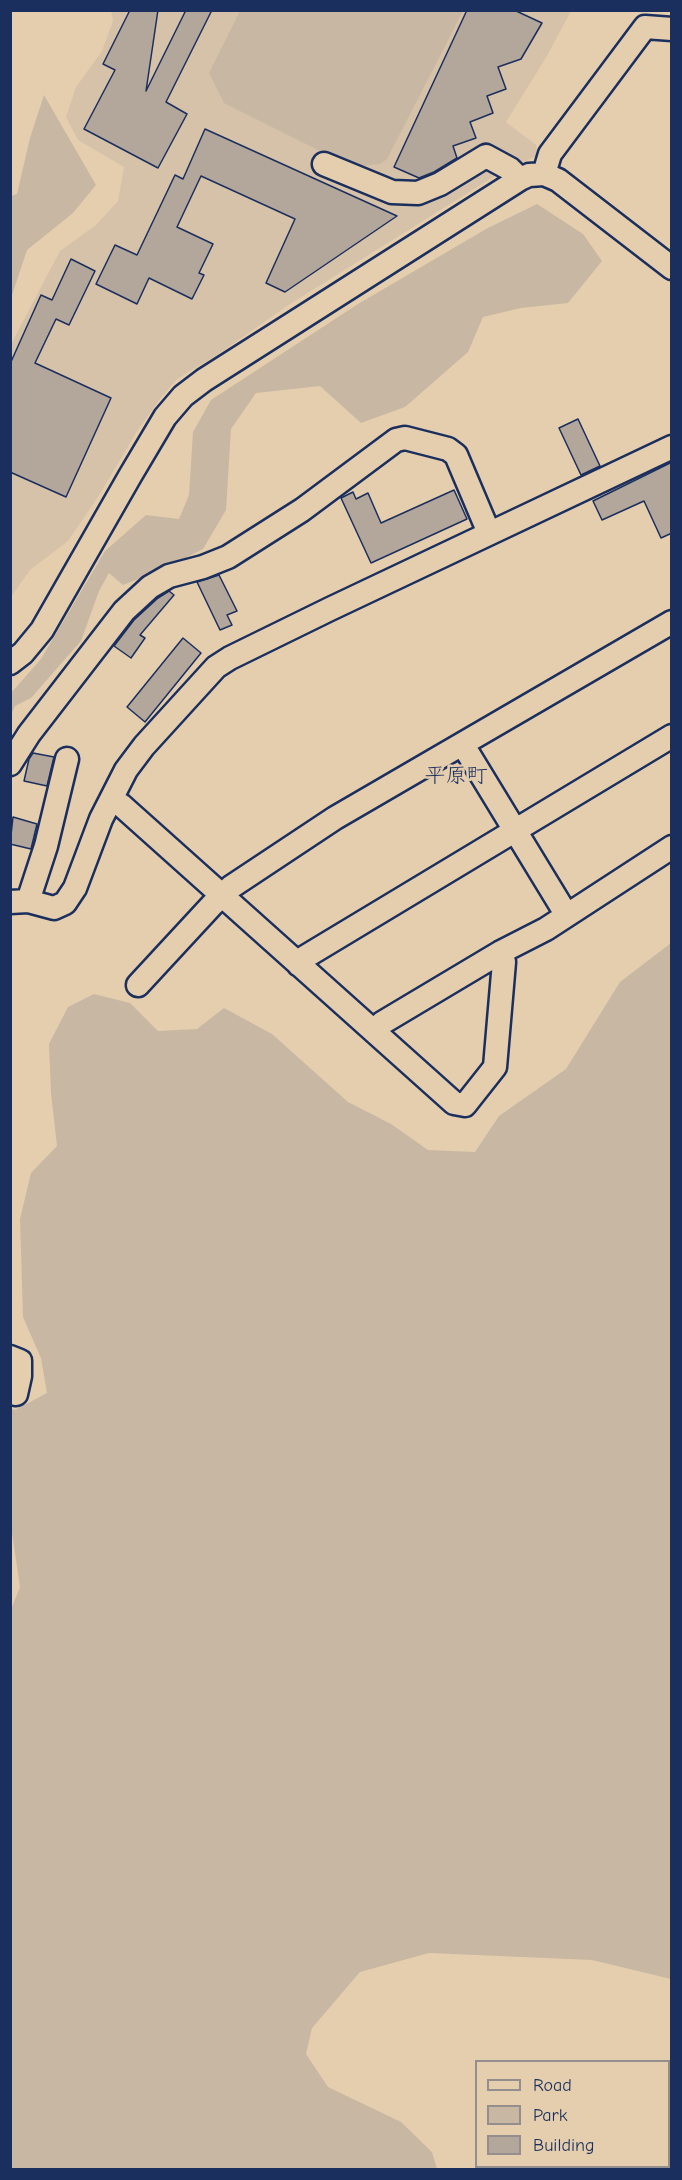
<!DOCTYPE html>
<html>
<head>
<meta charset="utf-8">
<style>
  body { margin:0 }
  #map { position:relative; width:682px; height:2180px; overflow:hidden; background:#e5ceae; font-family:"Comic Neue",sans-serif }
  canvas { display:block }
  .frame { position:absolute; inset:0; border:12px solid #1b2f5e; pointer-events:none }
  .legend { position:absolute; left:475px; top:2060px; width:195px; height:108px; box-sizing:border-box; background:#e5ceae; border:2px solid #948e8e; margin:0; padding:8px 10px; list-style:none; font-size:18px; color:#1b2f5e }
  .legend li { display:flex; align-items:center; gap:12px; height:30px }
  .legend b { width:30px; border:2px solid #948e8e }
</style>
</head>
<body>
<div id="map">
<canvas width="682" height="2180"></canvas>
<div class="frame"></div>
<ul class="legend">
<li><b style="height:8px;background:#e5ceae"></b>Road</li>
<li><b style="height:16px;background:#c8b7a2"></b>Park</li>
<li><b style="height:16px;background:#b3a69a"></b>Building</li>
</ul>
</div>
<script>
const context = document.querySelector('canvas').getContext('2d');
context.lineJoin = 'round';
function fill(path, color) { context.fillStyle = color; context.fill(path, 'evenodd'); }
const toPath = rows => new Path2D(rows.map(r => 'M' + r).join(''));
function stroke(path, color, width, dash) { context.strokeStyle = color; context.lineWidth = width; context.lineCap = dash ? 'butt' : 'round'; context.setLineDash(dash || []); context.stroke(path); }
function drawText(font, color, halo, rows, align = 'center') {
  context.font = font + ' "Comic Neue","Klee One",sans-serif'; context.lineWidth = 5; context.setLineDash([]); context.textBaseline = 'middle'; context.strokeStyle = halo; context.fillStyle = color; for (const [text, x, y, turn = 0] of rows) {
    context.save(); context.translate(x, y); context.rotate((+turn || 0) * Math.PI / 180); context.textAlign = isNaN(turn) ? turn : align; if (halo) context.strokeText(text, 0, 0); context.fillText(text, 0, 0); context.restore();
  }
}
fill(toPath([
  [111,11,571,11,547,56,506,122,536,145,537,156,503,171,290,304,217,355,177,379,160,399,136,433,98,497,68,541,30,570,11,597,11,344,60,251,96,225,118,201,124,167,78,140,66,117,76,87,102,51,113,21]
]), '#d6c2a8');
fill(toPath([
  [240,11,463,11,387,159,380,164,352,167,224,103,209,73],
  [44,95,96,185,73,213,27,250,11,298,11,196,17,194,30,138],
  [537,204,583,234,602,261,568,303,521,308,483,317,468,352,405,407,361,423,320,386,256,393,231,429,226,510,203,549,161,570,123,585,109,573,99,591,81,641,31,698,15,706,11,715,11,693,41,659,105,551,146,515,179,519,189,495,193,432,211,400,358,304,486,229],
  [671,943,671,1979,592,1960,429,1953,360,1972,312,2028,306,2054,328,2087,401,2122,432,2152,437,2169,11,2169,10,1612,20,1587,11,1526,10,1408,15,1410,47,1393,41,1358,23,1317,20,1219,31,1173,57,1146,51,1093,49,1044,68,1007,94,994,130,1003,158,1031,197,1029,224,1008,272,1034,348,1102,391,1124,428,1150,475,1152,499,1116,566,1069,620,982]
]), '#c8b7a2');
const building = toPath([
  [130,10,158,10,146,91,186,10,212,10,166,102,187,114,158,168,84,129,115,70,103,64,130,10],
  [467,10,514,10,542,23,521,59,498,67,506,89,487,96,493,113,470,122,476,138,453,146,457,158,434,172,419,178,394,167,467,10],
  [205,129,397,216,285,292,266,283,295,219,201,176,177,227,213,244,199,273,204,275,192,299,149,278,137,304,96,284,115,245,137,255,175,175,183,179,205,129],
  [71,259,95,271,69,325,56,319,35,363,111,398,66,497,10,472,10,364,41,295,52,300,71,259],
  [578,419,600,466,581,475,559,428,578,419],
  [672,462,672,533,661,538,644,501,602,520,593,501,672,462],
  [454,490,467,519,371,563,341,498,353,492,356,499,368,493,381,523,454,490],
  [219,575,237,611,227,615,232,625,220,630,197,582,219,575],
  [169,591,174,595,140,635,145,638,131,658,114,646,134,620,158,598,169,591],
  [183,638,201,653,145,722,127,707,183,638],
  [33,753,54,757,47,786,24,781,29,759,33,753],
  [13,817,37,824,31,849,10,844,13,817]
]);
fill(building, '#b3a69a');
stroke(building, '#1b2f5e', 1.5);
const minor = toPath([
  [324,164,392,192,418,193,440,184,486,156,510,169,520,179],
  [544,174,550,154,645,27,672,29],
  [10,663,23,653,42,630,130,476,165,417,183,396,204,380,520,179,529,175,544,174,558,180,672,268],
  [463,745,566,914],
  [10,764,29,734,124,611,150,587,169,576,203,567,228,557,302,510,396,440,405,438,448,449,456,455,489,533],
  [112,800,121,805,454,1103,465,1105,495,1067,504,962,501,952],
  [28,901,46,846,67,759],
  [10,902,28,901,54,908,65,903,75,888,101,819,126,770,144,746,216,667,230,658,330,609,672,447],
  [299,965,305,957,672,736],
  [138,985,212,905,231,887,335,818,672,622],
  [375,1032,382,1023,501,952,546,929,672,847],
  [10,1357,20,1361,20,1376,16,1394]
]);
stroke(minor, '#1b2f5e', 27);
stroke(minor, '#e5ceae', 22);
drawText('21px', '#1b2f5e', '#e5ceae', [
  ["平原町",456,776]
]);
</script>
</body>
</html>
